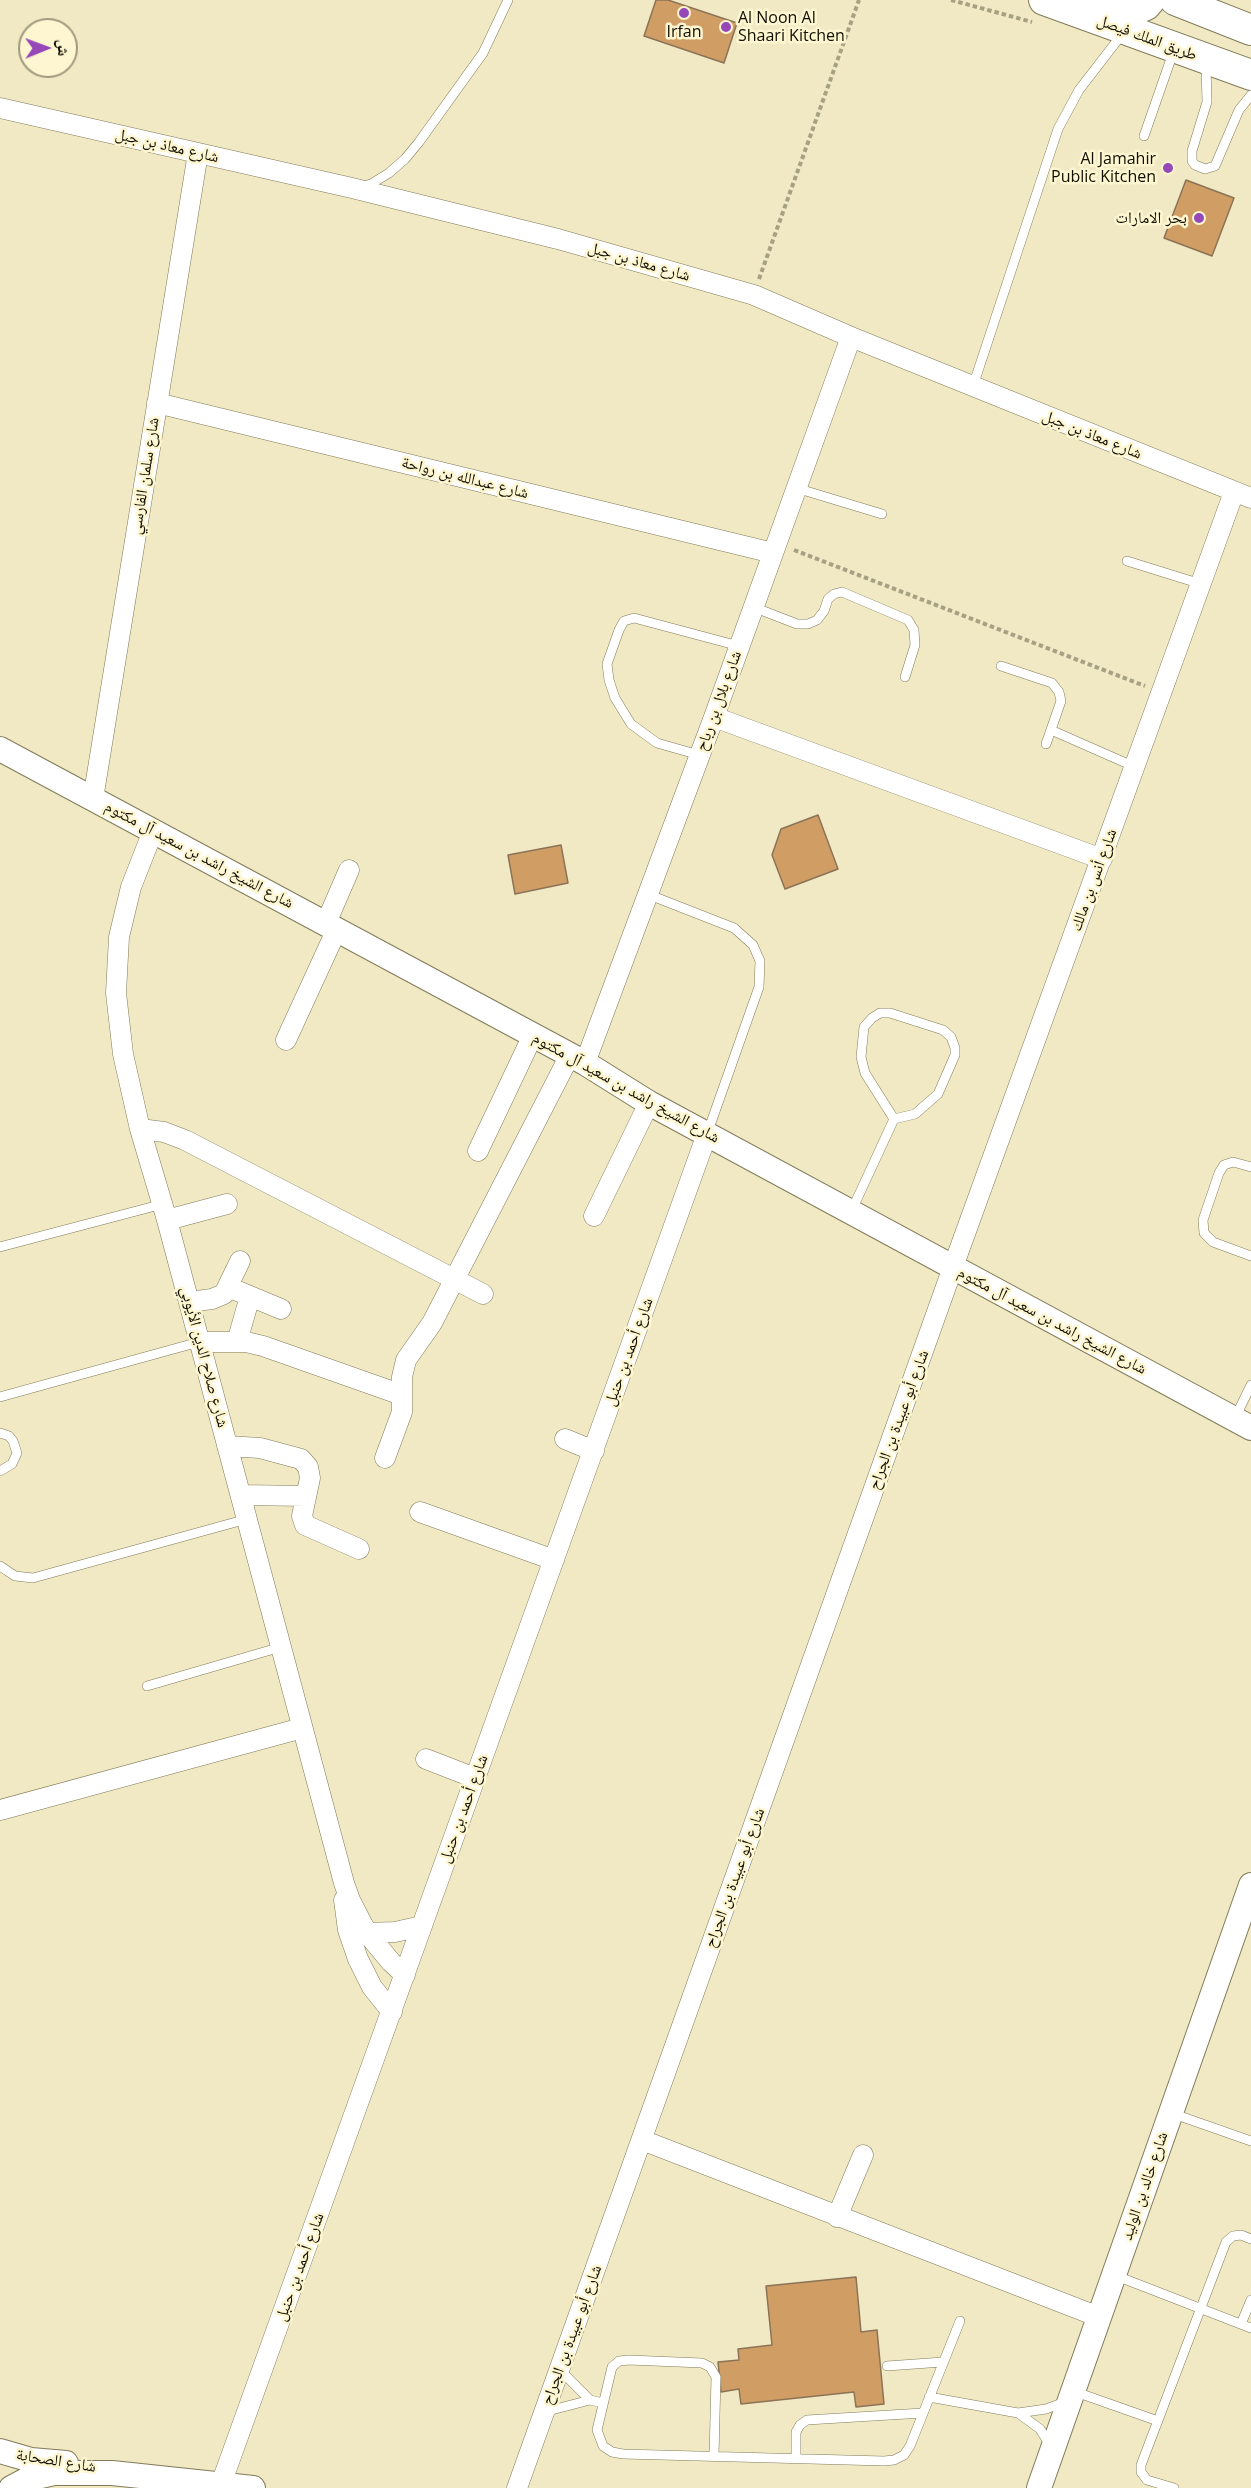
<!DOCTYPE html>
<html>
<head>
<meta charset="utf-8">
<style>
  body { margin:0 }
  #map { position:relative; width:1251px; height:2488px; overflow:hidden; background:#f0e9c3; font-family:"Open Sans","Noto Naskh Arabic",sans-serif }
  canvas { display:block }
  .north { position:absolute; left:18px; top:18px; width:60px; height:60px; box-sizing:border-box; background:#fef6d0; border:2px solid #9f9a7e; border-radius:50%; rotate:89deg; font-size:16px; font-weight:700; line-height:24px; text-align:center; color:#110f03 }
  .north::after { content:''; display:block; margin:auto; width:21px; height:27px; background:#9648b9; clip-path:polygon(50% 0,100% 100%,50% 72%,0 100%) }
</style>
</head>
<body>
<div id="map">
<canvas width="1251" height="2488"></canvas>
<div class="north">ش</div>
</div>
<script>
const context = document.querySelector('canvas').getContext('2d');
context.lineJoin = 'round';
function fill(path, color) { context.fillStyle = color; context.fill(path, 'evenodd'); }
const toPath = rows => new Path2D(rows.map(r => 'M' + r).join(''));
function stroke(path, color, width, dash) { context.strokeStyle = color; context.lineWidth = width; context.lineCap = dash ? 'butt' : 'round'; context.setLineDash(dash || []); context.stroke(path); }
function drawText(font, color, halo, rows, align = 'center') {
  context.font = font + ' "Open Sans","Noto Naskh Arabic",sans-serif'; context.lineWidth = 5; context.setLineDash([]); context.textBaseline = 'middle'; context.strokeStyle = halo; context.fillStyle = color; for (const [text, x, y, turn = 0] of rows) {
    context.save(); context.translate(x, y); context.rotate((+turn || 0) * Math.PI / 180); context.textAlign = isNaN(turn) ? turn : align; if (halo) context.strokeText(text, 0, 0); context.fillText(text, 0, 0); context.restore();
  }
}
const building = toPath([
  [656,0,668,0,737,23,724,63,644,36,656,0],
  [1186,180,1234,198,1212,256,1164,238,1186,180],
  [818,815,838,869,785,889,772,855,781,829,818,815],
  [561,845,568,883,515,894,508,855,561,845],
  [856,2277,861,2332,877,2330,884,2404,856,2407,854,2392,741,2404,739,2389,721,2392,718,2362,739,2360,738,2349,772,2345,766,2286,856,2277]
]);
fill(building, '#d09e64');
stroke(building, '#8b7357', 1.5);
const service = toPath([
  [1206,65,1207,102,1192,151,1192,161,1195,165,1205,169,1215,166,1239,110,1251,95],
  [1144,136,1174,50],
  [363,186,371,184,389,173,405,159,419,142,483,53,508,0],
  [973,386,1058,129,1079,90,1123,33],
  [796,488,882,514],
  [1127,561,1201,584],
  [753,607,797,624,808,624,817,620,824,611,828,599,834,594,842,592,908,620,914,630,915,645,905,677],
  [1001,666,1052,683,1059,692,1061,701,1046,744],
  [1051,730,1135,767],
  [699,755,657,743,631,724,615,698,609,680,607,664,619,630,624,621,634,618,739,646],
  [647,894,734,928,753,945,760,961,759,987,707,1134],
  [880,1013,890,1013,943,1030,951,1037,955,1048,955,1055,938,1094,915,1114,894,1119,865,1073,861,1057,864,1027,872,1018,880,1013],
  [1251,1167,1233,1162,1224,1165,1219,1173,1203,1220,1204,1233,1213,1242,1251,1256],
  [851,1212,894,1119],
  [0,1247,163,1204],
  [0,1397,199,1342],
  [1235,1418,1251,1385],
  [0,1433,9,1436,13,1441,17,1453,12,1464,0,1471],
  [0,1566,15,1576,33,1578,247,1519],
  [147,1686,281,1647],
  [1171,2113,1251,2141],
  [1114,2275,1251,2328],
  [1241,2324,1251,2300],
  [887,2366,943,2362],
  [560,2370,590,2400],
  [1073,2391,1158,2421],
  [929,2397,1018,2413,1046,2409,1065,2402],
  [544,2412,590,2400,603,2403],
  [1018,2413,1040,2429,1050,2445],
  [714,2456,716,2377,710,2367,702,2363,629,2360,619,2361,612,2367,597,2430,603,2446,612,2452,623,2454,884,2461,894,2460,904,2455,910,2446,960,2321],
  [796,2458,796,2432,800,2425,807,2420,923,2413],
  [1174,2488,1147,2480,1141,2472,1141,2465,1226,2242,1233,2236,1241,2235,1251,2239]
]);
const minor = toPath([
  [0,108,352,188,558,239,754,295,851,337,1251,498],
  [157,403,773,553],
  [714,717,1102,859],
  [93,799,198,153],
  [153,831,131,887,119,937,116,993,123,1054,140,1129,167,1220,344,1883,350,1900,367,1933,391,1962,405,1975],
  [326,923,349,870],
  [286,1040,337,929],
  [585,1063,714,717,851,337],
  [140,1129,164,1132,185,1140,483,1294],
  [478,1151,533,1035],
  [594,1216,649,1103],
  [167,1220,227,1204],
  [228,1287,281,1309],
  [189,1302,212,1299,224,1294,240,1261],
  [199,1342,246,1342,263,1346,402,1395],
  [237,1342,250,1296],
  [565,1439,594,1451],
  [227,1446,260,1448,301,1459,308,1467,310,1478,302,1516,305,1525,359,1549],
  [385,1458,402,1412,402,1377,406,1360,432,1323,570,1055],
  [241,1495,306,1496],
  [420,1512,554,1560],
  [426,1759,475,1778],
  [0,1810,302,1728],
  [344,1900,348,1930,358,1959,372,1987,392,2012],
  [367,1933,395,1932,422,1926],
  [642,2140,1099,2317],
  [837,2217,863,2155],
  [221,2484,707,1134],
  [517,2488,953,1267,1234,492]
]);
const tertiary = toPath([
  [0,749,585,1063,649,1103,1251,1428],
  [0,2451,31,2460,66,2463],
  [11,2488,28,2479,54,2473,112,2473,253,2488],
  [1039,2488,1251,1885]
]);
const primary = toPath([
  [1044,0,1251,75],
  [1098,0,1133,11,1146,5,1150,0],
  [1175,0,1251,30]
]);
stroke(service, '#827b59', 10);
stroke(minor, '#827b59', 21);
stroke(tertiary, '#827b59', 26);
stroke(primary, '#827b59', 32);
stroke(toPath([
  [951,0,1032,22],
  [759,279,859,0],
  [794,550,1145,686]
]), '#a6a183', 4, [4.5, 3]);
stroke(service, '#fff', 9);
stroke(minor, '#fff', 20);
stroke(tertiary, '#fff', 24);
stroke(primary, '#fff', 30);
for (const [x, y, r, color] of [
  [684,13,6,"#9648b9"],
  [726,27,6,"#9648b9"],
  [1168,168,6,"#9648b9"],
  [1199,218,6,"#9648b9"]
]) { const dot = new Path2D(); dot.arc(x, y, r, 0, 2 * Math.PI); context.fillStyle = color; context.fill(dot); stroke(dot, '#fef6d0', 2); }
drawText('16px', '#110f03', '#fef6d0', [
  ["Al Noon Al",738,18,"left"],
  ["Shaari Kitchen",738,36,"left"],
  ["Irfan",684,32,"center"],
  ["Al Jamahir",1156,159],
  ["Public Kitchen",1156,177],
  ["بحر الامارات",1187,218]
], 'right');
drawText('16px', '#110f03', '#fef6d0', [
  ["طريق الملك فيصل",1147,38,20],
  ["شارع معاذ بن جبل",167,146,13],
  ["شارع معاذ بن جبل",639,262,16],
  ["شارع معاذ بن جبل",1092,435,22],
  ["شارع سلمان الفارسي",145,476,-81],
  ["شارع عبدالله بن رواحة",465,478,14],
  ["شارع بلال بن رباح",719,701,-70],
  ["شارع الشيخ راشد بن سعيد آل مكتوم",199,855,28],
  ["شارع أنس بن مالك",1094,880,-70],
  ["شارع الشيخ راشد بن سعيد آل مكتوم",626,1088,29],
  ["شارع الشيخ راشد بن سعيد آل مكتوم",1052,1321,28],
  ["شارع أحمد بن حنبل",629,1352,-70],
  ["شارع صلاح الدين الأيوبي",204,1357,75],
  ["شارع أبو عبيدة بن الجراح",899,1420,-70],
  ["شارع أحمد بن حنبل",464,1809,-70],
  ["شارع أبو عبيدة بن الجراح",735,1878,-70],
  ["شارع خالد بن الوليد",1145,2186,-71],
  ["شارع أحمد بن حنبل",300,2267,-70],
  ["شارع أبو عبيدة بن الجراح",572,2335,-70],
  ["شارع الصحابة",56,2461,9]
]);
</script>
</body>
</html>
